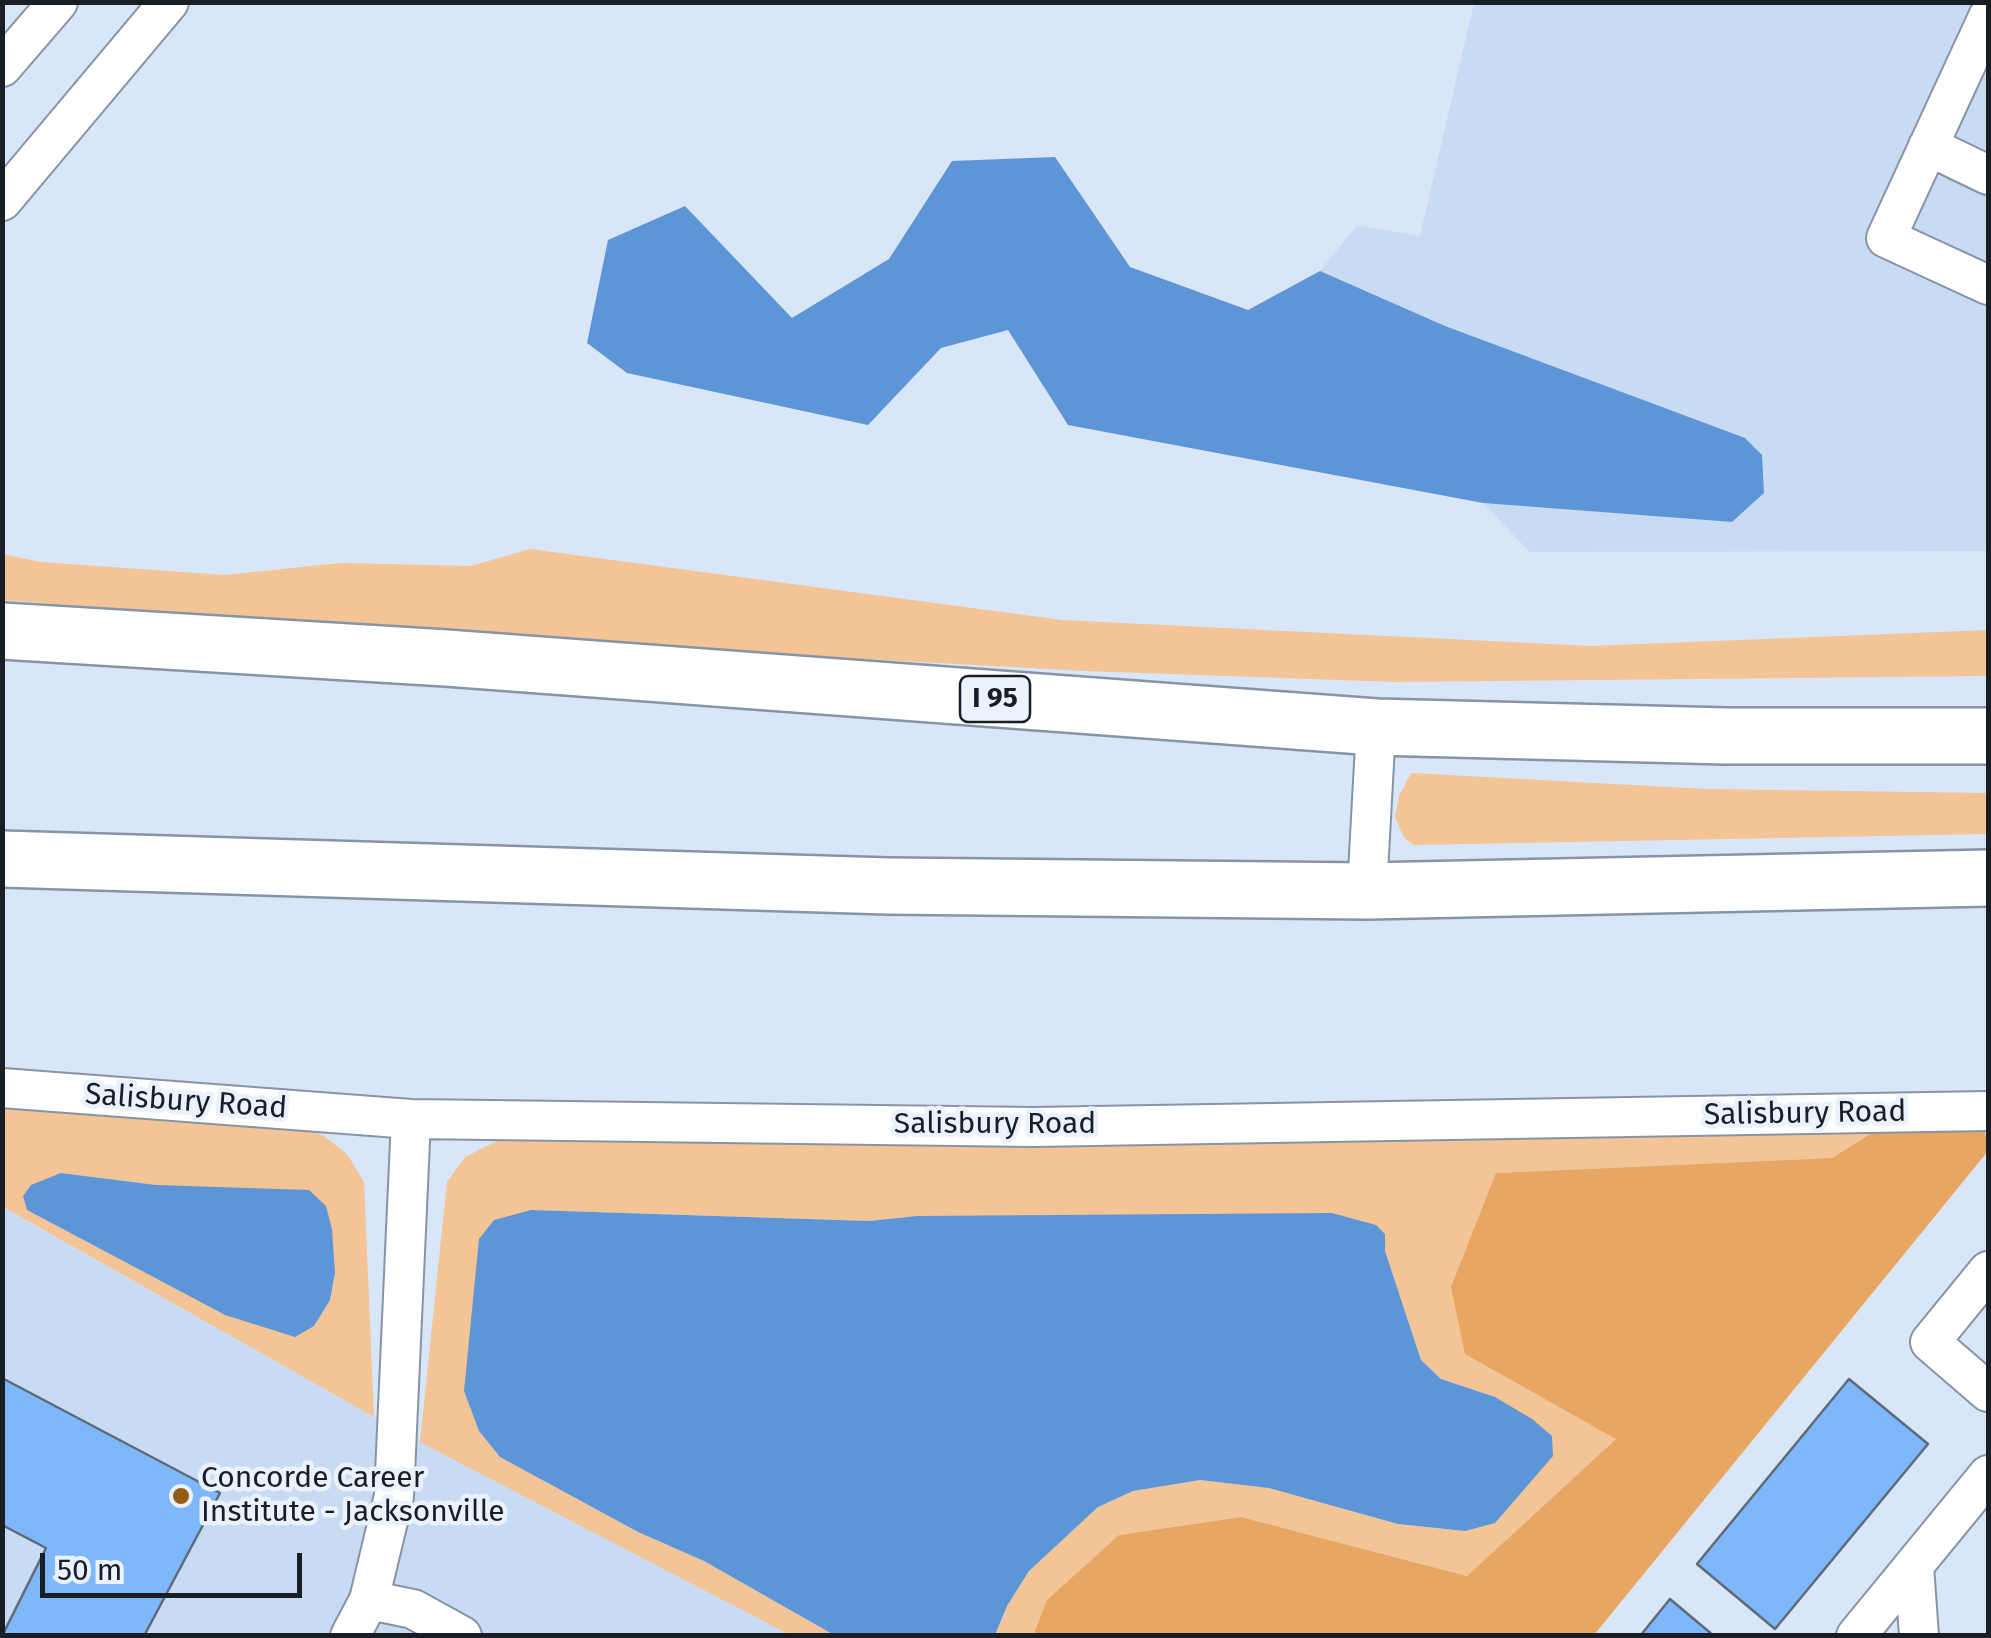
<!DOCTYPE html>
<html>
<head>
<meta charset="utf-8">
<style>
  body { margin:0 }
  #map { position:relative; width:1991px; height:1638px; overflow:hidden; background:#d8e6f8; font-family:"Fira Sans",sans-serif }
  canvas { display:block }
  .frame { position:absolute; inset:0; border:5px solid #191e24; pointer-events:none }
  .scale { position:absolute; left:40px; top:1553px; width:262px; height:45px; box-sizing:border-box; border:5px solid #191e24; border-top:0; padding-left:12px; font-size:30px; line-height:35px; white-space:nowrap; color:#191e24; -webkit-text-stroke:8px #eaf2fd; paint-order:stroke }
</style>
</head>
<body>
<div id="map">
<canvas width="1991" height="1638"></canvas>
<div class="frame"></div>
<div class="scale">50 m</div>
</div>
<script>
const context = document.querySelector('canvas').getContext('2d');
context.lineJoin = 'round';
function fill(path, color) { context.fillStyle = color; context.fill(path, 'evenodd'); }
const toPath = rows => new Path2D(rows.map(r => 'M' + r).join(''));
function stroke(path, color, width, dash) { context.strokeStyle = color; context.lineWidth = width; context.lineCap = dash ? 'butt' : 'round'; context.setLineDash(dash || []); context.stroke(path); }
function drawText(font, color, halo, rows, align = 'center') {
  context.font = font + ' "Fira Sans",sans-serif'; context.lineWidth = 9; context.setLineDash([]); context.textBaseline = 'middle'; context.strokeStyle = halo; context.fillStyle = color; for (const [text, x, y, turn = 0] of rows) {
    context.save(); context.translate(x, y); context.rotate((+turn || 0) * Math.PI / 180); context.textAlign = isNaN(turn) ? turn : align; if (halo) context.strokeText(text, 0, 0); context.fillText(text, 0, 0); context.restore();
  }
}
fill(toPath([
  [1474,3,1988,3,1988,551,1530,552,1483,503,1732,522,1445,326,1320,271,1357,225,1420,236],
  [2,1207,374,1417,790,1635,3,1635]
]), '#c8dbf3');
fill(toPath([
  [530,549,1062,620,1591,646,1988,630,1988,676,1396,682,1085,671,553,642,3,600,2,554,41,562,225,575,341,563,471,566],
  [1411,773,1707,789,1988,793,1988,834,1414,845,1404,838,1395,817,1399,796],
  [2,1105,301,1127,324,1136,347,1154,364,1182,374,1417,3,1207],
  [62,1173,156,1185,335,1273,330,1300,314,1326,225,1315,27,1210],
  [1886,1124,1832,1158,1496,1173,1617,1438,1467,1576,1241,1517,1119,1535,1048,1600,1033,1635,995,1635,1007,1606,1029,1571,1098,1507,1133,1491,1200,1480,1270,1488,1398,1524,1465,1531,1495,1397,1441,1379,1421,1360,1385,1251,1385,1234,918,1216,869,1221,531,1210,479,1431,500,1457,638,1532,704,1561,834,1635,790,1635,420,1442,447,1182,465,1157,505,1137]
]), '#f3c496');
fill(toPath([
  [1886,1124,1984,1124,1988,1151,1594,1635,1033,1636,1047,1600,1119,1535,1241,1517,1467,1576,1616,1439,1465,1354,1451,1287,1496,1173,1832,1158]
]), '#e8a663');
fill(toPath([
  [1055,157,1130,267,1248,310,1320,271,1445,326,1745,438,1762,455,1764,493,1732,522,1483,503,1068,425,1008,330,941,348,868,425,627,373,587,343,608,240,685,206,792,318,889,259,952,161],
  [61,1173,156,1185,309,1190,326,1206,332,1229,335,1273,330,1300,314,1326,295,1337,225,1315,27,1210,23,1196,31,1185],
  [531,1210,869,1221,917,1216,1332,1213,1376,1225,1385,1234,1385,1251,1421,1360,1441,1379,1495,1397,1532,1419,1552,1436,1553,1456,1495,1523,1465,1531,1398,1524,1269,1488,1200,1480,1133,1491,1098,1507,1029,1571,1007,1606,995,1635,834,1635,704,1561,638,1532,500,1457,479,1431,464,1391,479,1239,494,1220]
]), '#5e95d6');
const building = toPath([
  [2,1378,220,1493,144,1636,2,1636,46,1548,2,1525,2,1378],
  [1849,1379,1928,1444,1775,1629,1697,1564,1849,1379],
  [1670,1599,1714,1636,1640,1636,1670,1599]
]);
fill(building, '#7fb7fb');
stroke(building, '#5d6a79', 2.5);
const minor = toPath([
  [1988,17,1886,238,1988,285],
  [2,67,58,2],
  [1928,146,1988,175],
  [2,201,169,2],
  [1367,891,1376,727],
  [2,1088,411,1119,1033,1127,1988,1111],
  [1988,1271,1930,1342,1988,1392],
  [1914,1566,1919,1636],
  [369,1600,413,1609,462,1636],
  [350,1636,369,1600,394,1496,411,1119],
  [1856,1636,1988,1475]
]);
const highway = toPath([
  [2,631,446,658,1376,727,1726,736,1988,736],
  [2,859,888,886,1367,891,1988,878]
]);
stroke(minor, '#8794a5', 42);
stroke(highway, '#8794a5', 60);
stroke(minor, '#fff', 38);
stroke(highway, '#fff', 55);
for (const [x, y, r, color] of [
  [181,1496,10,"#945b17"]
]) { const dot = new Path2D(); dot.arc(x, y, r, 0, 2 * Math.PI); context.fillStyle = color; context.fill(dot); stroke(dot, '#eaf2fd', 4); }
for (const [x, y, w] of [
  [995,699,70]
]) { const box = new Path2D(); box.roundRect(x - w / 2, y - 23, w, 46, 8); context.fillStyle = '#eaf2fd'; context.fill(box); stroke(box, '#191e24', 2.5); }
drawText('bold 28px', '#191e24', null, [
  ["I 95",995,699]
]);
drawText('30px', '#191e24', '#eaf2fd', [
  ["Salisbury Road",186,1102,4],
  ["Salisbury Road",1805,1114,-1],
  ["Salisbury Road",995,1125]
]);
drawText('30px', '#191e24', '#eaf2fd', [
  ["Concorde Career",201,1479],
  ["Institute - Jacksonville",201,1513]
], 'left');
</script>
</body>
</html>
